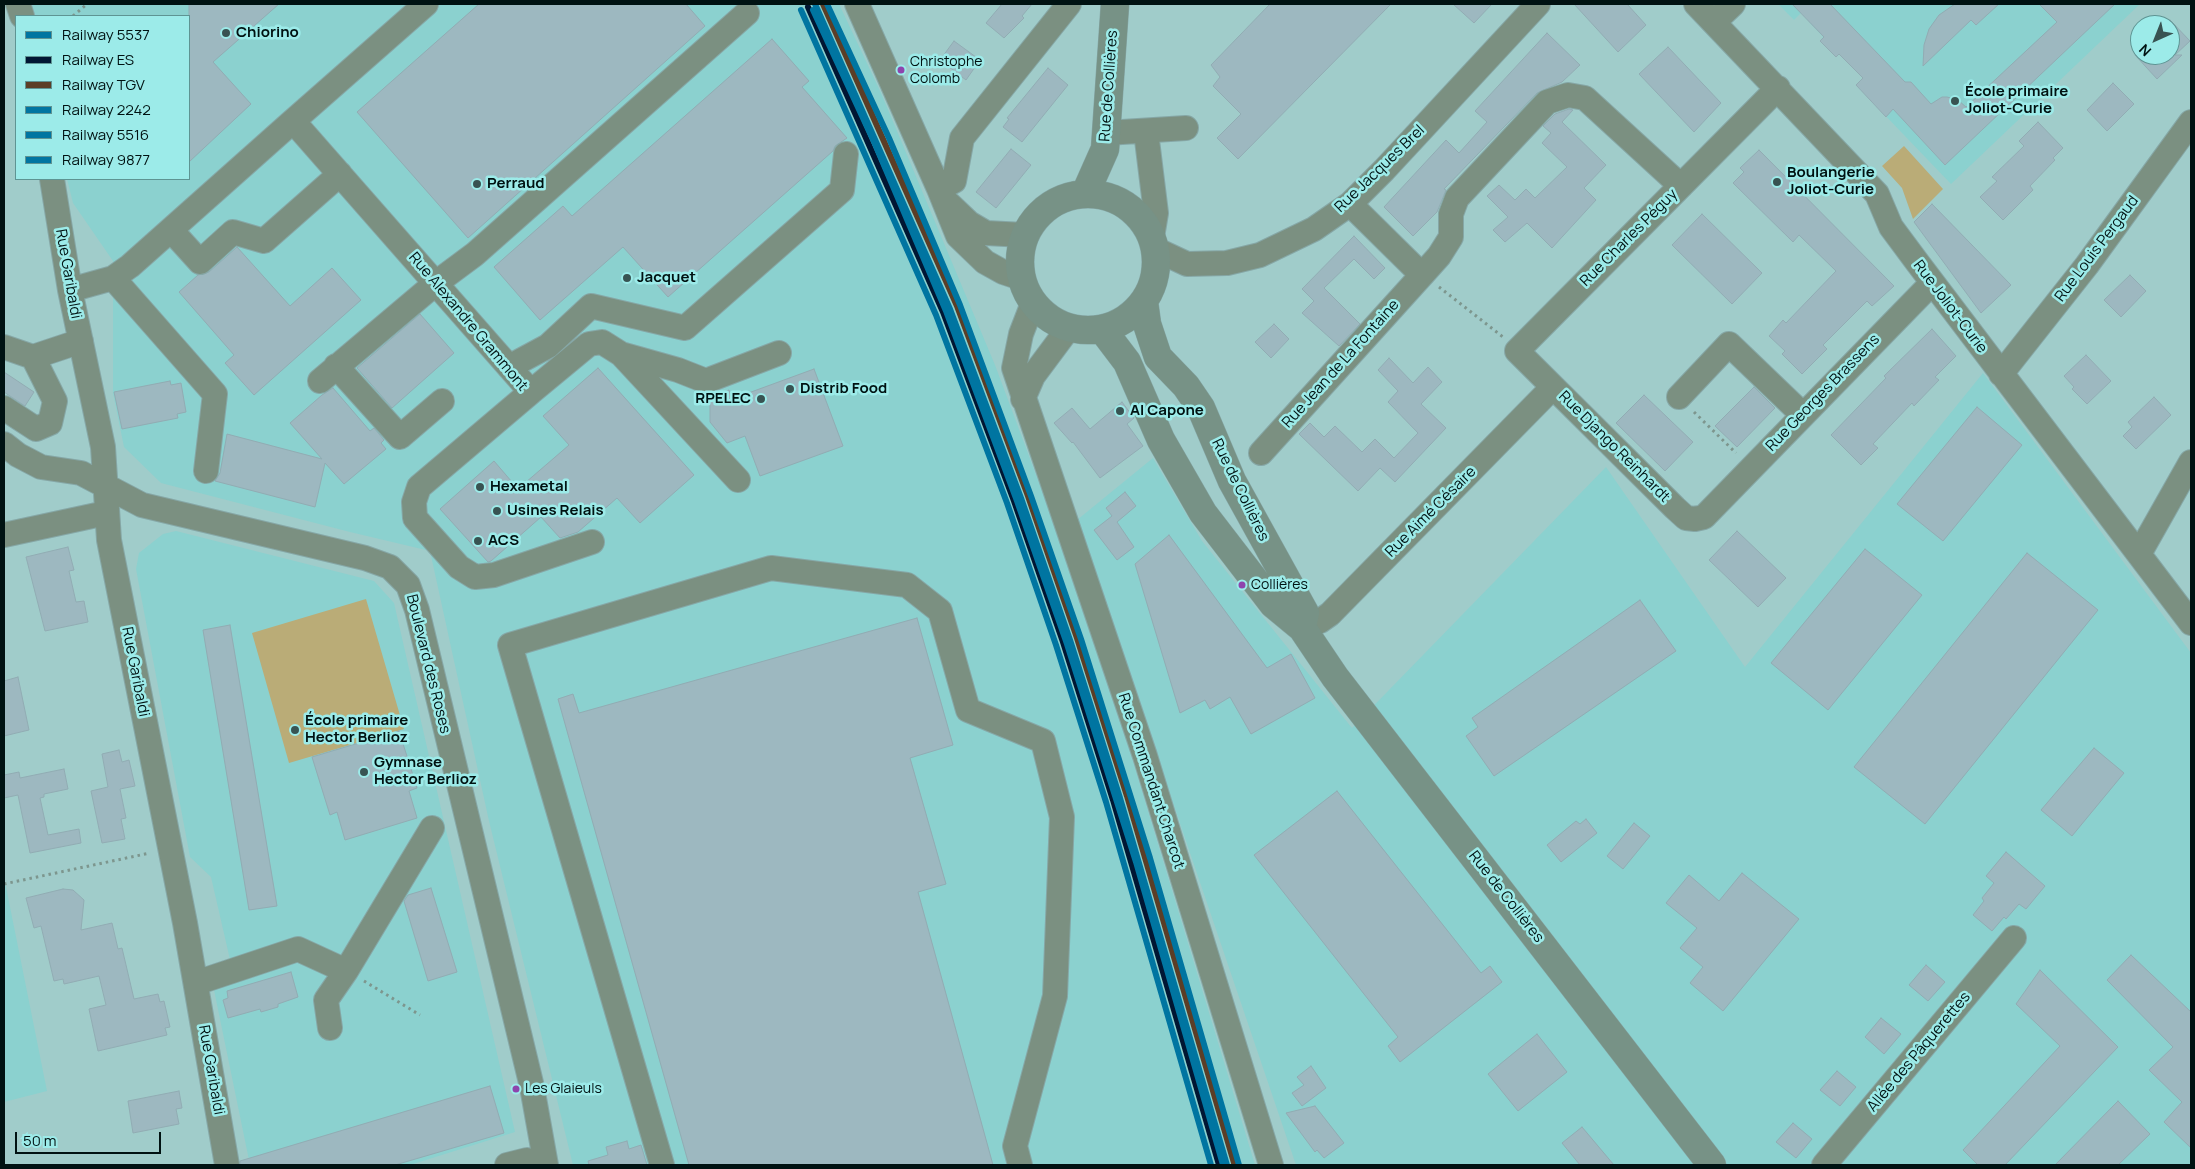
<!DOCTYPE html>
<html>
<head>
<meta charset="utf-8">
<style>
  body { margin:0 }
  #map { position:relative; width:2195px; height:1169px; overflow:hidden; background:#a0ccca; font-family:Manrope,sans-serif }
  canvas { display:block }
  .frame { position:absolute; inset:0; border:5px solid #001212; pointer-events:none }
  .legend { position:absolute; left:15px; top:15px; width:175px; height:165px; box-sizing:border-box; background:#9cebe9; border:1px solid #5e9493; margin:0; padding:6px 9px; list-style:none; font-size:15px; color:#001212 }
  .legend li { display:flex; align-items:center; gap:10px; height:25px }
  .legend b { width:25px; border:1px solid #5e9493 }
  .north { position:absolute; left:2130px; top:15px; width:50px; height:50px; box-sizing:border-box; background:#9cebe9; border:1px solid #5e9493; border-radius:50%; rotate:224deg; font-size:14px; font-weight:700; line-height:20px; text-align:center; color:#001212 }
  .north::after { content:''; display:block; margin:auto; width:18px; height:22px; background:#385352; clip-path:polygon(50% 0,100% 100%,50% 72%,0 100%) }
  .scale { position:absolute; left:15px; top:1132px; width:146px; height:22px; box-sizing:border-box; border:2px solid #001212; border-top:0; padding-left:6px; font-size:15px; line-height:18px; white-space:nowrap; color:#001212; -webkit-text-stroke:4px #9cebe9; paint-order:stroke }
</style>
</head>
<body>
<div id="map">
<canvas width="2195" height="1169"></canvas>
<div class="frame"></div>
<ul class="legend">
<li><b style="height:6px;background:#0075a1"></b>Railway 5537</li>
<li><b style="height:6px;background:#011633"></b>Railway ES</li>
<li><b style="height:6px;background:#5c3e26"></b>Railway TGV</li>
<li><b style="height:6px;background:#0075a1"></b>Railway 2242</li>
<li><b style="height:6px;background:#0075a1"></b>Railway 5516</li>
<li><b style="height:6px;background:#0075a1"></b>Railway 9877</li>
</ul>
<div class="north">N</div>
<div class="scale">50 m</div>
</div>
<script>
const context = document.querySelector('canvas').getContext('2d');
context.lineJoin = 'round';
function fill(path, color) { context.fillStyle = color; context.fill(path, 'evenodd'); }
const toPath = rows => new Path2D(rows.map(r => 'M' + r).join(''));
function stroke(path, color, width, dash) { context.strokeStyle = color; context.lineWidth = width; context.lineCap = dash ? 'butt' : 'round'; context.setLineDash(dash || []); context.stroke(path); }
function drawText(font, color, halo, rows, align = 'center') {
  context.font = font + ' Manrope,sans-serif'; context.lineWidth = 5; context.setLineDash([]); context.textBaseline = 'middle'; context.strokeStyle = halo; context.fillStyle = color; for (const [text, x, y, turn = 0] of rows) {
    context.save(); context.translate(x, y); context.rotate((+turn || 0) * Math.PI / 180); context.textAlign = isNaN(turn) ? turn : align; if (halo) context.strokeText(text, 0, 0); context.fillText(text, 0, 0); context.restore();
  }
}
fill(toPath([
  [32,4,839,4,881,93,995,365,1091,622,1255,1165,573,1165,489,821,430,551,350,532,161,483,124,447,113,393,113,261,73,203,67,179,189,179,189,16,35,16],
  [1778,4,2140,4,1951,184,1856,85,1863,78,1840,54,1836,57,1820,41,1823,37,1801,13,1794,20],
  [1983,373,2191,653,2191,1165,1296,1165,1077,520,1153,458,1202,541,1352,728,1606,467,1745,667],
  [176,531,374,581,394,603,515,1132,410,1165,250,1165,213,985,234,977,211,877,190,857,136,569,139,553,163,534],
  [4,877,47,1091,4,1102]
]), '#8bd1cf');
fill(toPath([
  [1904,146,1943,189,1913,219,1902,188,1882,166],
  [366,599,404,729,289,763,252,633]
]), '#baac77');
const building = toPath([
  [189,4,279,4,213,62,251,104,189,162,189,4],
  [479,4,686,4,705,26,468,238,357,112,479,4],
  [1002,4,1032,4,1022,16,1024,18,1004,38,986,23,1002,4],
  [1270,4,1391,4,1238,159,1217,138,1241,114,1213,86,1220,77,1211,65,1270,4],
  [1453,4,1492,4,1474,23,1453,4],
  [1574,4,1627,4,1646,25,1618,52,1574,4],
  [1792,4,1830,4,1905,82,1911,82,1931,104,1942,97,1947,97,1958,100,1966,107,2057,22,2039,4,2115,4,1945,165,1893,109,1886,117,1856,85,1863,78,1839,54,1836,57,1820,41,1824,37,1792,4],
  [1955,4,1999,4,1976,25,1971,20,1923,66,1924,45,1929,29,1939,15,1955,4],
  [2170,20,2190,41,2175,55,2182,55,2157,79,2135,55,2170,55,2170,20],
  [1547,33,1580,65,1562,82,1537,93,1444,189,1446,190,1437,212,1413,236,1384,207,1446,140,1459,153,1487,122,1475,111,1547,33],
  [772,39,809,81,802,87,847,138,835,146,833,151,668,297,623,247,540,320,494,267,563,206,572,216,772,39],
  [954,41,980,60,966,80,940,60,954,41],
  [1668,47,1721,103,1694,132,1639,74,1668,47],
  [1048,68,1068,85,1022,142,1003,127,1009,119,1007,118,1048,68],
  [2113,83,2134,104,2107,131,2087,110,2113,83],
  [1569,109,1573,110,1562,122,1606,165,1584,188,1596,200,1552,248,1527,223,1505,242,1493,230,1508,217,1487,196,1499,185,1515,200,1526,189,1535,198,1567,167,1542,143,1551,133,1543,126,1555,114,1569,109],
  [2038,122,2063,148,2053,158,2055,160,2030,186,2033,190,2003,220,1980,197,1997,181,1992,177,2024,146,2019,141,2038,122],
  [1011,149,1031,165,996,208,976,192,1011,149],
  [1759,150,1894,286,1872,306,1867,301,1823,345,1827,349,1802,374,1782,354,1785,351,1769,336,1783,320,1786,323,1836,271,1799,235,1793,242,1733,183,1744,172,1740,168,1759,150],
  [1932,204,2011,285,1981,313,1914,222,1932,204],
  [1702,214,1762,273,1732,304,1672,245,1702,214],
  [1354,236,1385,268,1374,279,1354,259,1324,288,1360,324,1339,346,1302,313,1314,301,1302,289,1354,236],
  [237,247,290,306,332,268,361,300,254,395,225,363,234,355,179,292,198,275,209,272,237,247],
  [2130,275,2146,291,2121,317,2104,300,2130,275],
  [420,314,454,353,392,408,357,368,420,314],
  [1274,324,1289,339,1271,358,1255,342,1274,324],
  [1932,329,1956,356,1935,377,1939,380,1914,406,1912,403,1873,444,1878,448,1861,465,1831,435,1886,378,1884,376,1932,329],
  [2086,355,2111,381,2087,404,2072,389,2074,387,2064,376,2086,355],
  [1389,358,1413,383,1428,367,1442,382,1421,404,1446,428,1395,482,1380,468,1358,491,1299,434,1310,423,1324,437,1335,426,1362,452,1375,439,1394,458,1418,433,1388,402,1398,391,1378,370,1389,358],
  [598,368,694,475,640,523,617,498,578,532,560,538,541,517,491,561,488,562,440,509,494,461,518,489,554,458,569,445,543,416,598,368],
  [814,369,843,446,760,476,745,436,727,443,710,422,710,397,729,390,732,399,814,369],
  [4,372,34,392,25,406,4,392,4,372],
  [170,381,171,385,181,383,186,412,177,414,178,418,122,429,114,392,170,381],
  [1754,387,1775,408,1737,447,1715,426,1754,387],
  [333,388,370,431,374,428,384,440,381,443,386,449,344,484,325,463,315,507,215,481,220,473,227,434,322,459,290,423,322,395,333,388],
  [1644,395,1693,442,1665,471,1616,423,1644,395],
  [2154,397,2171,415,2136,449,2123,436,2132,427,2128,422,2154,397],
  [1122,402,1134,418,1127,424,1143,446,1100,478,1073,442,1072,443,1054,423,1072,408,1090,429,1122,402],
  [1977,407,2022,445,1943,541,1897,504,1977,407],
  [1125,492,1136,506,1117,522,1134,547,1117,560,1094,530,1112,516,1106,508,1125,492],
  [1737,531,1786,578,1758,607,1709,560,1737,531],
  [1169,535,1267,668,1291,654,1315,698,1251,734,1230,697,1210,709,1205,700,1180,713,1135,564,1169,535],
  [68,547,74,570,69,571,76,602,84,601,88,622,45,631,26,557,68,547],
  [1865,549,1922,595,1828,710,1771,663,1865,549],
  [2027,553,2098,610,1925,824,1854,767,2027,553],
  [1640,600,1676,651,1494,776,1466,736,1478,727,1472,718,1640,600],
  [917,618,953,745,910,758,946,884,918,892,993,1165,689,1165,558,699,573,694,579,713,917,618],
  [230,625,277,906,249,910,203,630,230,625],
  [18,677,29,730,4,736,4,681,18,677],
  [399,731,417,788,409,791,417,818,345,840,337,812,330,815,312,757,399,731],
  [2094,748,2124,773,2072,836,2041,810,2094,748],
  [119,750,122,762,129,760,135,786,120,789,126,818,121,819,125,839,102,843,91,791,108,787,102,754,119,750],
  [64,769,68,789,44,794,44,797,40,798,48,835,79,829,81,843,30,853,18,795,4,798,4,775,19,772,20,778,64,769],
  [1337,791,1481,973,1490,966,1502,982,1400,1062,1388,1046,1398,1037,1254,855,1337,791],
  [1586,819,1597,833,1561,862,1547,845,1576,821,1580,824,1586,819],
  [1634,823,1650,836,1623,869,1607,856,1634,823],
  [2006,852,2045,886,2026,909,2019,904,2006,919,2004,917,1992,931,1973,915,1984,901,1982,898,1994,883,1986,876,2006,852],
  [1742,873,1799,919,1723,1011,1690,983,1703,967,1680,948,1697,928,1666,903,1689,875,1719,901,1742,873],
  [431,888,457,972,428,981,404,901,408,895,431,888],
  [63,889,73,890,84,900,81,930,112,923,118,949,122,948,134,999,158,994,160,1002,164,1001,170,1027,165,1028,167,1035,98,1051,89,1009,106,1005,99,976,64,984,63,979,54,981,41,926,34,928,26,898,63,889],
  [2131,955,2191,1012,2191,1148,2164,1122,2182,1102,2149,1070,2173,1047,2107,980,2131,955],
  [1926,965,1945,982,1928,1001,1909,985,1926,965],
  [2040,970,2118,1047,2005,1165,1978,1165,1963,1150,2060,1046,2016,1004,2040,970],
  [291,972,298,997,278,1004,278,1007,261,1012,260,1009,228,1018,223,1000,228,998,227,991,291,972],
  [1881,1018,1901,1034,1884,1054,1865,1037,1881,1018],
  [1537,1034,1567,1072,1518,1111,1488,1074,1537,1034],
  [1311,1066,1326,1088,1302,1106,1292,1093,1304,1085,1297,1077,1311,1066],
  [1837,1071,1856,1087,1840,1106,1820,1090,1837,1071],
  [490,1086,504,1133,395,1165,240,1165,240,1161,490,1086],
  [179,1091,182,1108,176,1109,179,1124,133,1133,128,1101,179,1091],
  [2118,1101,2150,1134,2118,1165,2055,1165,2118,1101],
  [1315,1106,1344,1143,1324,1158,1317,1150,1315,1152,1286,1113,1315,1106],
  [1793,1123,1812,1139,1796,1158,1776,1142,1793,1123],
  [1582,1127,1614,1165,1580,1165,1562,1143,1582,1127],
  [627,1141,629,1149,641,1145,647,1165,589,1165,588,1161,608,1155,606,1147,627,1141]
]);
fill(building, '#9db8c0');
stroke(building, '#91acb3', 1);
const minor = toPath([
  [18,4,22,16],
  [857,4,939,189,958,236,985,262,1003,272,1021,278],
  [1696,4,1877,194,1891,227,1917,262,2191,623],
  [1714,22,1733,4],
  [1778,88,1517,351,1675,508,1686,518,1695,519,1704,517,1932,283],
  [293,121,426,4],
  [1146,132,1156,213,1152,237],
  [1106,133,1186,128],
  [52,179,70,290,103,447,109,540,185,923,227,1165],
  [939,189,954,181,962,138,1069,4],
  [949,204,969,223,986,233,1024,235],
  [171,230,200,262,233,232,264,241,340,174],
  [1155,249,1187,264,1227,263,1260,255,1314,229,1350,204,1384,170,1538,4],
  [1422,275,1439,256,1451,237,1451,214,1457,198,1547,102,1568,95,1585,98,1681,186],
  [113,278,215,394,206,471],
  [70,290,113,278,130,266,293,121,531,392,419,487,414,502,415,518,459,567,475,577,494,575,592,542],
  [1033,303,1021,334,1014,368,1145,756,1271,1165],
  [4,347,33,357,81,341],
  [621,354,678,370,706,381,779,353],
  [336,366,400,437,442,401],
  [509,367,548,346,591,306,685,328,842,190,846,154],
  [2001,374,2087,265,2191,122],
  [320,381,436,283,475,254,747,13],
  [531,392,589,344,602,342,621,354,738,480],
  [1679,397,1729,344,1803,415],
  [1023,399,1033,376,1068,329],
  [4,408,36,429,50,423,55,401,33,357],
  [4,444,18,455,41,467,81,473,142,505,365,558,390,567,408,585,417,610,532,1087,546,1165],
  [1261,453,1422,275,1350,204],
  [4,535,106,513],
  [2139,554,2191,462],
  [1302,628,1320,621,1330,614,1553,387],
  [196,983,298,949,346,971,432,828],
  [330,1028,326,1000,346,971],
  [507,1165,527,1160],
  [662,1165,510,645,771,568,907,585,940,611,968,710,1043,741,1062,817,1055,996,1015,1146,1020,1165],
  [1824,1165,2014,938]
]);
const major = toPath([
  '1020 262a68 68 0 1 1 136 0a68 68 0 1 1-136 0Z',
  [1085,194,1105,149,1115,4],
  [1144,302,1147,324,1158,357,1186,386,1201,408,1232,481,1305,613,1302,628],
  [1102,329,1127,362,1161,440,1203,513,1273,604,1302,628,1335,677,1712,1165]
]);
stroke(minor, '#86a7a6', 26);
stroke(major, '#86a7a6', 29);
stroke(toPath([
  [73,16,87,4],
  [1439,287,1503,337],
  [1694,412,1736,453],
  [4,884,150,853],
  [364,981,420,1015]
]), '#7d968e', 3, [2.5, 4]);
stroke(minor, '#7b9081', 24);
stroke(major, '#779286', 28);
stroke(toPath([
  [815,4,950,309,1021,498,1070,640,1120,798,1227,1165]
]), '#0075a1', 6);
stroke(toPath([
  [808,7,943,312,1014,501,1063,642,1113,800,1219,1165]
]), '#011633', 6);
stroke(toPath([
  [823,4,957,306,1028,496,1077,638,1127,796,1234,1163]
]), '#5c3e26', 6);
stroke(toPath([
  [827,4,889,138,960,305,1031,496,1081,639,1150,858,1239,1165]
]), '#0075a1', 6);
stroke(toPath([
  [813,10,875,144,946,311,1017,501,1067,644,1136,862,1223,1165]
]), '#0075a1', 6);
stroke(toPath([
  [801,10,936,315,1007,503,1056,645,1106,802,1211,1165]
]), '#0075a1', 6);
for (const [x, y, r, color] of [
  [226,33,5,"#385352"],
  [901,70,4.5,"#8e44ad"],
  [1955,101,5,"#385352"],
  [1777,182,5,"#385352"],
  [477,184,5,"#385352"],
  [627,278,5,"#385352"],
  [790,389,5,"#385352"],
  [761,399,5,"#385352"],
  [1120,411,5,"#385352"],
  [480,487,5,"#385352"],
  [497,511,5,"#385352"],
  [478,541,5,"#385352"],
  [1242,585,4.5,"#8e44ad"],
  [295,730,5,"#385352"],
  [364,772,5,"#385352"],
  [516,1089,4.5,"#8e44ad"]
]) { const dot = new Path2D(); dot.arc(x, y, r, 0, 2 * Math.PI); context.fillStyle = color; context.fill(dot); stroke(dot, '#9cebe9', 2); }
drawText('14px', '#001212', '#9cebe9', [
  ["Christophe",910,62],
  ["Colomb",910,79],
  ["Collières",1251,585],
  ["Les Glaieuls",525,1089]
], 'left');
drawText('bold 15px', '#001212', '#9cebe9', [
  ["Chiorino",236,33],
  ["École primaire",1965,92],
  ["Joliot-Curie",1965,109],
  ["Boulangerie",1787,173],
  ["Joliot-Curie",1787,190],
  ["Perraud",487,184],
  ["Jacquet",637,278],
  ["Distrib Food",800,389],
  ["RPELEC",751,399,"right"],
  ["Al Capone",1130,411],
  ["Hexametal",490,487],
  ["Usines Relais",507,511],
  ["ACS",488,541],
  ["École primaire",305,721],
  ["Hector Berlioz",305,738],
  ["Gymnase",374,763],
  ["Hector Berlioz",374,780]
], 'left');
drawText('15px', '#001212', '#9cebe9', [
  ["Rue de Collières",1109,86,-86],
  ["Rue Jacques Brel",1380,169,-44],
  ["Rue Charles Péguy",1629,238,-45],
  ["Rue Louis Pergaud",2097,249,-53],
  ["Rue Garibaldi",68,274,80],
  ["Rue Joliot-Curie",1950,307,53],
  ["Rue Alexandre Grammont",468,322,50],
  ["Rue Jean de La Fontaine",1341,364,-48],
  ["Rue Georges Brassens",1823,393,-46],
  ["Rue Django Reinhardt",1614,447,45],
  ["Rue de Collières",1240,490,64],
  ["Rue Aimé Césaire",1431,512,-45],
  ["Boulevard des Roses",428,664,76],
  ["Rue Garibaldi",135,672,79],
  ["Rue Commandant Charcot",1151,781,72],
  ["Rue de Collières",1506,897,52],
  ["Allée des Pâquerettes",1919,1052,-50],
  ["Rue Garibaldi",211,1070,80]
]);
</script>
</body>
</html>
